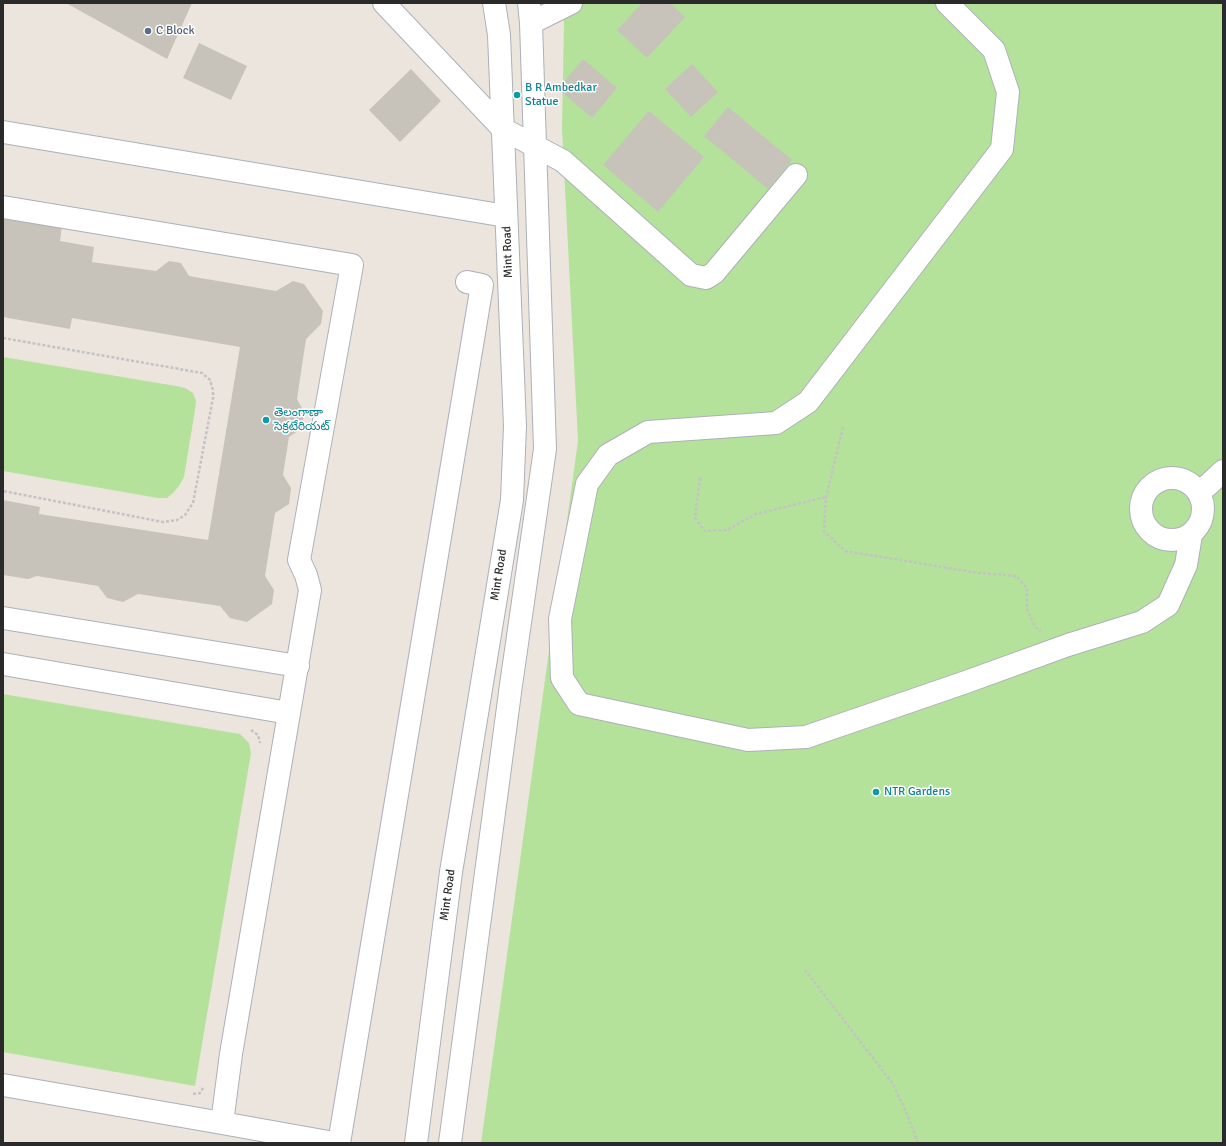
<!DOCTYPE html>
<html>
<head>
<meta charset="utf-8">
<style>
  body { margin:0 }
  #map { position:relative; width:1226px; height:1146px; overflow:hidden; background:#ece5dd; font-family:Signika,sans-serif }
  canvas { display:block }
  .frame { position:absolute; inset:0; border:4px solid #2a2a2a; pointer-events:none }
</style>
</head>
<body>
<div id="map">
<canvas width="1226" height="1146"></canvas>
<div class="frame"></div>
</div>
<script>
const context = document.querySelector('canvas').getContext('2d');
context.lineJoin = 'round';
function fill(path, color) { context.fillStyle = color; context.fill(path, 'evenodd'); }
const toPath = rows => new Path2D(rows.map(r => 'M' + r).join(''));
function stroke(path, color, width, dash) { context.strokeStyle = color; context.lineWidth = width; context.lineCap = dash ? 'butt' : 'round'; context.setLineDash(dash || []); context.stroke(path); }
function drawText(font, color, halo, rows, align = 'center') {
  context.font = font + ' Signika,"Noto Sans Telugu",sans-serif'; context.lineWidth = 3; context.setLineDash([]); context.textBaseline = 'middle'; context.strokeStyle = halo; context.fillStyle = color; for (const [text, x, y, turn = 0] of rows) {
    context.save(); context.translate(x, y); context.rotate((+turn || 0) * Math.PI / 180); context.textAlign = isNaN(turn) ? turn : align; if (halo) context.strokeText(text, 0, 0); context.fillText(text, 0, 0); context.restore();
  }
}
fill(toPath([
  [561,3,1223,3,1223,1143,481,1143,578,441,562,129,564,24],
  [3,357,176,386,185,388,193,393,196,401,195,410,184,477,179,486,173,493,167,498,158,498,3,471],
  [3,694,240,734,249,743,251,753,195,1086,3,1052]
]), '#b4e29a');
fill(toPath([
  [66,3,192,3,167,59],
  [642,3,670,3,685,17,647,58,617,30],
  [199,43,247,66,231,100,183,78],
  [583,59,617,88,592,118,558,89],
  [692,64,718,92,691,117,665,89],
  [411,69,441,101,400,142,369,110],
  [728,107,792,160,768,189,704,136],
  [649,111,704,157,658,212,603,165],
  [3,216,62,226,60,241,94,247,92,262,156,271,169,261,181,263,189,276,276,291,293,281,304,284,323,311,321,324,306,339,297,399,304,412,302,428,289,437,283,475,291,488,289,504,275,513,265,576,274,590,272,604,247,622,230,618,220,606,138,594,123,602,107,598,98,586,37,576,28,579,3,575,3,500,40,507,39,514,208,540,240,347,72,318,70,329,3,317]
]), '#c7c3bb');
const minor = toPath([
  [384,3,503,129,563,161,691,275,706,278,714,273,796,175],
  [947,3,994,50,1008,92,1002,149,808,402,776,423,648,432,608,455,587,484,560,619,562,678,579,704,748,740,806,737,966,682,1068,645,1142,622,1168,605,1186,565,1191,535],
  [531,23,571,3],
  [3,132,506,216],
  [3,207,352,265,299,560,306,575,310,590,231,1054,222,1123,334,1143],
  '1141 509a31 31 0 1 1 62 0a31 31 0 1 1-62 0Z',
  [1198,490,1207,486,1223,471],
  [3,618,298,666],
  [3,664,289,713],
  [3,1085,222,1123],
  [339,1143,482,285,467,282],
  [416,1143,451,872,512,500,515,426,499,35,494,3],
  [450,1143,511,685,545,449,531,23,529,3]
]);
stroke(minor, '#adb0ba', 24);
stroke(toPath([
  [3,338,202,373,210,380,213,390,213,398,193,503,185,515,177,520,163,522,3,491],
  [843,427,826,497,824,531,845,551,979,573,1016,576,1027,588,1027,609,1035,627,1041,631],
  [700,478,695,518,705,531,727,530,756,514,826,497],
  [251,730,258,735,260,743],
  [805,970,893,1084,907,1114,918,1143],
  [193,1094,200,1093,203,1088]
]), '#c3c3c3', 2.5, [3, 2]);
stroke(minor, '#fff', 22);
for (const [x, y, r, color] of [
  [148,31,4,"#5c6f8a"],
  [517,95,4,"#0f9aa8"],
  [266,420,4,"#0f9aa8"],
  [876,792,4,"#0f9aa8"]
]) { const dot = new Path2D(); dot.arc(x, y, r, 0, 2 * Math.PI); context.fillStyle = color; context.fill(dot); stroke(dot, '#fff', 1.5); }
drawText('12px', '#4e5e75', '#fff', [
  ["C Block",156,31]
], 'left');
drawText('12px', '#0d838f', '#fff', [
  ["B R Ambedkar",525,88],
  ["Statue",525,102],
  ["తెలంగాణా",274,413],
  ["సెక్రటేరియట్",274,427],
  ["NTR Gardens",884,792]
], 'left');
drawText('12px', '#2a2a2a', '#fff', [
  ["Mint Road",508,252,-92],
  ["Mint Road",499,575,-81],
  ["Mint Road",448,895,-82]
]);
</script>
</body>
</html>
